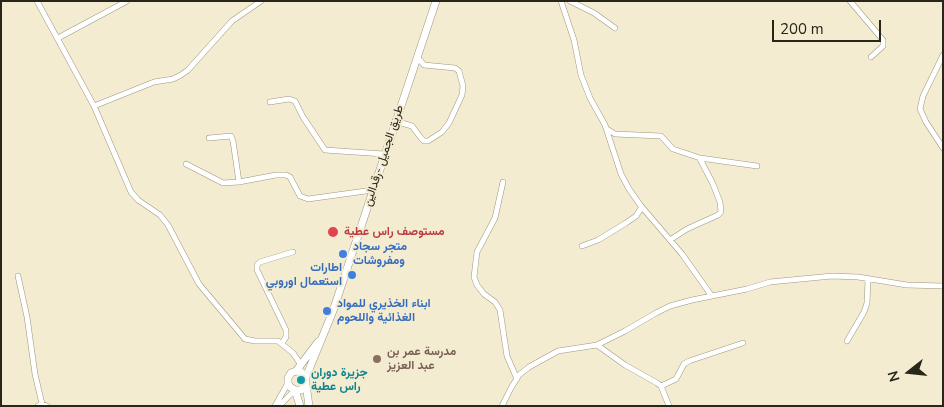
<!DOCTYPE html>
<html>
<head>
<meta charset="utf-8">
<style>
  body { margin:0 }
  #map { position:relative; width:944px; height:407px; overflow:hidden; background:#f3ecd1; font-family:"Nunito Sans",sans-serif }
  canvas { display:block }
  .frame { position:absolute; inset:0; border:2px solid #28251b; pointer-events:none }
  .north { position:absolute; left:884px; top:347px; width:50px; height:50px; -webkit-text-stroke:4px #f3ecd1; paint-order:stroke; rotate:254deg; font-size:14px; font-weight:700; line-height:20px; text-align:center; color:#28251b }
  .north::after { content:''; display:block; margin:auto; width:18px; height:22px; background:#28251b; clip-path:polygon(50% 0,100% 100%,50% 72%,0 100%) }
  .scale { position:absolute; left:772px; top:20px; width:109px; height:22px; box-sizing:border-box; border:2px solid #28251b; border-top:0; padding-left:6px; font-size:15px; line-height:18px; white-space:nowrap; color:#28251b; -webkit-text-stroke:4px #f3ecd1; paint-order:stroke }
</style>
</head>
<body>
<div id="map">
<canvas width="944" height="407"></canvas>
<div class="frame"></div>
<div class="north">N</div>
<div class="scale">200 m</div>
</div>
<script>
const context = document.querySelector('canvas').getContext('2d');
context.lineJoin = 'round';
const toPath = rows => new Path2D(rows.map(r => 'M' + r).join(''));
function stroke(path, color, width, dash) { context.strokeStyle = color; context.lineWidth = width; context.lineCap = dash ? 'butt' : 'round'; context.setLineDash(dash || []); context.stroke(path); }
function drawText(font, color, halo, rows, align = 'center') {
  context.font = font + ' "Nunito Sans",Vazirmatn,sans-serif'; context.lineWidth = 4; context.setLineDash([]); context.textBaseline = 'middle'; context.strokeStyle = halo; context.fillStyle = color; for (const [text, x, y, turn = 0] of rows) {
    context.save(); context.translate(x, y); context.rotate((+turn || 0) * Math.PI / 180); context.textAlign = isNaN(turn) ? turn : align; if (halo) context.strokeText(text, 0, 0); context.fillText(text, 0, 0); context.restore();
  }
}
const minor = toPath([
  [37,1,94,106,131,192,138,200,160,215,168,225,199,284,245,339,255,341,278,341,293,353,301,365],
  [561,1,574,40,581,75,590,98,605,125,621,174,629,189,641,206,682,254,711,295],
  [570,1,594,13,615,28],
  [850,1,883,40,883,46,871,57],
  [58,38,127,1],
  [943,55,923,96,920,109,926,122,943,148],
  [270,102,289,99,295,101,303,117,325,150,384,154],
  [94,106,154,82,173,79,181,75,188,70,232,21,261,1],
  [395,121,412,126,421,138,424,141,428,141,442,132,449,123,462,95,463,86,459,71,455,68,424,65,418,58],
  [607,129,615,134,661,136,673,149,700,158,757,166],
  [209,138,231,136,233,141,239,182],
  [186,164,223,183,239,182,276,175,286,175,290,177,300,196,308,199,373,190],
  [503,182,495,218,477,252,474,277,477,285,484,294,495,302,500,310,507,356,517,379],
  [670,240,687,229,718,215,721,212,720,202,713,184,700,159],
  [582,246,598,240,626,223,636,216,642,207],
  [18,276,27,317,35,374,42,404],
  [847,341,864,312,867,303,868,280],
  [282,343,286,337,286,330,257,270,257,265,260,262,293,252],
  [597,345,625,365,657,383,661,386,669,406],
  [661,386,676,379,684,364,689,361,743,343],
  [38,406,42,404,47,406],
  [275,406,288,383],
  [279,406,295,390],
  [502,406,511,388,519,375,529,367,558,351,597,345,625,331,656,313,670,306,692,300,747,289,770,282,832,276,858,277,907,285,943,286]
]);
const major = toPath([
  [296,371,301,372,306,377,306,384,301,390,295,390,290,387,288,383,288,378,291,373,296,371,318,342],
  [306,377,333,311,436,1],
  [306,384,309,406],
  [295,390,300,406]
]);
stroke(minor, '#9e977e', 6);
stroke(major, '#9e977e', 8);
stroke(minor, '#fff', 5);
stroke(major, '#fff', 7);
for (const [x, y, r, color] of [
  [333,232,6,"#e0444e"],
  [343,254,5,"#3f7fe0"],
  [352,275,5,"#3f7fe0"],
  [327,311,5,"#3f7fe0"],
  [377,359,5,"#8d6e63"],
  [301,380,5,"#0f9aa8"]
]) { const dot = new Path2D(); dot.arc(x, y, r, 0, 2 * Math.PI); context.fillStyle = color; context.fill(dot); stroke(dot, '#f3ecd1', 2); }
drawText('12px', '#28251b', '#f3ecd1', [
  ["طريق الجميل -رقدالين",384,156,-72]
]);
drawText('bold 12px', '#be3a42', '#f3ecd1', [
  ["مستوصف راس عطية",344,232]
], 'left');
drawText('bold 12px', '#366cbe', '#f3ecd1', [
  ["متجر سجاد",353,247],
  ["ومفروشات",353,261],
  ["اطارات",342,268,"right"],
  ["استعمال اوروبي",342,282,"right"],
  ["ابناء الخذيري للمواد",337,304],
  ["الغذائية واللحوم",337,318]
], 'left');
drawText('bold 12px', '#785e54', '#f3ecd1', [
  ["مدرسة عمر بن",387,352],
  ["عبد العزيز",387,366]
], 'left');
drawText('bold 12px', '#0d838f', '#f3ecd1', [
  ["جزيرة دوران",311,373],
  ["راس عطية",311,387]
], 'left');
</script>
</body>
</html>
